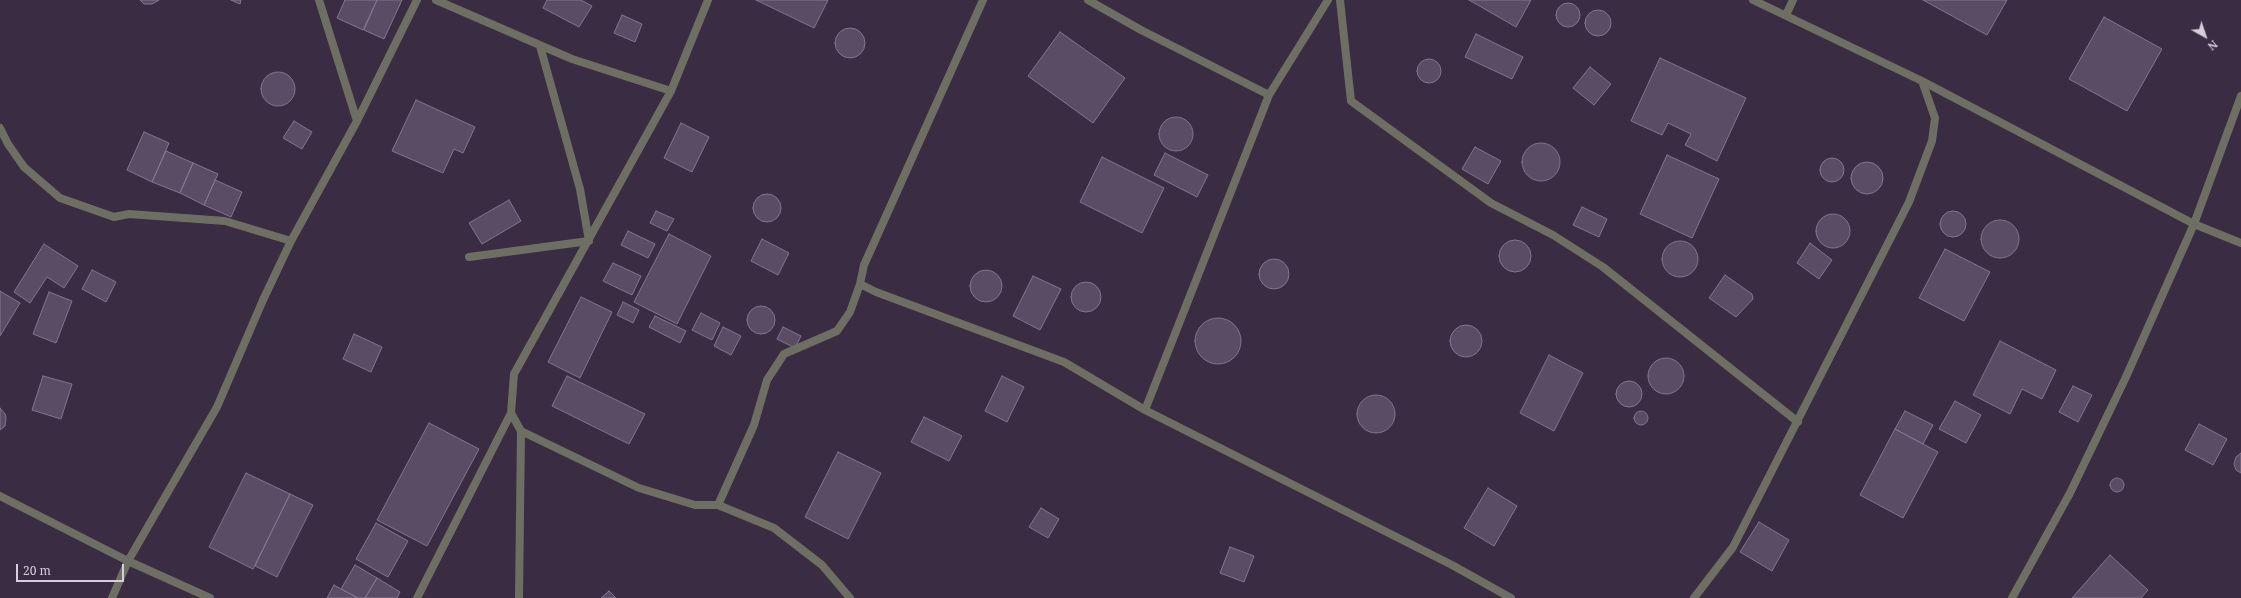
<!DOCTYPE html>
<html>
<head>
<meta charset="utf-8">
<style>
  body { margin:0 }
  #map { position:relative; width:2241px; height:598px; overflow:hidden; background:#392c43; font-family:"Noto Serif",serif }
  canvas { display:block }
  .north { position:absolute; left:2185px; top:16px; width:40px; height:40px; -webkit-text-stroke:3px #392c43; paint-order:stroke; rotate:140deg; font-size:11px; font-weight:700; line-height:16px; text-align:center; color:#d6cedd }
  .north::after { content:''; display:block; margin:auto; width:14px; height:18px; background:#d6cedd; clip-path:polygon(50% 0,100% 100%,50% 72%,0 100%) }
  .scale { position:absolute; left:16px; top:564px; width:108px; height:18px; box-sizing:border-box; border:2px solid #d6cedd; border-top:0; padding-left:5px; font-size:12px; line-height:14px; white-space:nowrap; color:#d6cedd; -webkit-text-stroke:3px #392c43; paint-order:stroke }
</style>
</head>
<body>
<div id="map">
<canvas width="2241" height="598"></canvas>
<div class="north">N</div>
<div class="scale">20 m</div>
</div>
<script>
const context = document.querySelector('canvas').getContext('2d');
context.lineJoin = 'round';
function fill(path, color) { context.fillStyle = color; context.fill(path, 'evenodd'); }
const toPath = rows => new Path2D(rows.map(r => 'M' + r).join(''));
function stroke(path, color, width, dash) { context.strokeStyle = color; context.lineWidth = width; context.lineCap = dash ? 'butt' : 'round'; context.setLineDash(dash || []); context.stroke(path); }
const building = toPath([
  [140,0,159,0,152,4,144,4,140,0],
  [231,0,241,0,240,4,231,0],
  [345,0,377,0,363,30,337,18,345,0],
  [377,0,402,0,384,39,364,30,377,0],
  [547,0,581,0,592,6,579,27,543,8,547,0],
  [756,0,828,0,814,28,756,0],
  [1469,0,1531,0,1516,27,1469,0],
  [1923,0,2007,0,1987,35,1923,0],
  '1556 15a12 12 0 1 1 24 0a12 12 0 1 1-24 0Z',
  '1585 23a13 13 0 1 1 26 0a13 13 0 1 1-26 0Z',
  [622,15,642,24,635,42,614,33,622,15],
  [2104,17,2162,49,2127,111,2069,79,2104,17],
  '835 43a15 15 0 1 1 30 0a15 15 0 1 1-30 0Z',
  [1060,32,1125,78,1093,123,1028,76,1060,32],
  [1476,34,1523,57,1512,79,1465,57,1476,34],
  [1660,58,1746,98,1717,161,1685,145,1691,134,1668,123,1662,135,1631,121,1660,58],
  '1417 71a12 12 0 1 1 24 0a12 12 0 1 1-24 0Z',
  [1590,67,1611,84,1594,105,1573,88,1590,67],
  '261 89a17 17 0 1 1 34 0a17 17 0 1 1-34 0Z',
  [416,100,475,127,463,153,454,149,443,173,392,151,416,100],
  '1159 134a17 17 0 1 1 34 0a17 17 0 1 1-34 0Z',
  [294,121,312,132,302,149,283,138,294,121],
  [681,123,709,137,692,172,664,158,681,123],
  [144,132,169,143,152,182,127,170,144,132],
  '1522 162a19 19 0 1 1 38 0a19 19 0 1 1-38 0Z',
  [1475,147,1501,161,1488,184,1462,169,1475,147],
  [166,151,193,163,180,193,152,182,166,151],
  [1165,153,1208,175,1197,197,1154,175,1165,153],
  [1667,155,1719,179,1692,238,1640,214,1667,155],
  [1102,157,1164,188,1142,233,1080,202,1102,157],
  '1820 170a12 12 0 1 1 24 0a12 12 0 1 1-24 0Z',
  '1851 178a16 16 0 1 1 32 0a16 16 0 1 1-32 0Z',
  [193,163,218,174,204,205,180,193,193,163],
  [215,180,242,192,231,217,204,205,215,180],
  '753 208a14 14 0 1 1 28 0a14 14 0 1 1-28 0Z',
  [509,200,521,221,482,244,469,223,509,200],
  [1582,207,1607,219,1599,237,1573,225,1582,207],
  '1940 224a13 13 0 1 1 26 0a13 13 0 1 1-26 0Z',
  [656,211,674,219,667,231,650,223,656,211],
  '1816 231a17 17 0 1 1 34 0a17 17 0 1 1-34 0Z',
  '1981 239a19 19 0 1 1 38 0a19 19 0 1 1-38 0Z',
  [628,231,655,244,648,258,621,245,628,231],
  [669,234,711,256,677,324,634,302,669,234],
  [762,239,789,253,778,275,751,261,762,239],
  '1499 256a16 16 0 1 1 32 0a16 16 0 1 1-32 0Z',
  '1662 259a18 18 0 1 1 36 0a18 18 0 1 1-36 0Z',
  [1810,243,1832,260,1819,279,1797,263,1810,243],
  [44,244,78,266,64,288,47,277,30,303,14,292,44,244],
  [1945,249,1990,272,1964,321,1919,298,1945,249],
  '1259 274a15 15 0 1 1 30 0a15 15 0 1 1-30 0Z',
  [613,263,641,276,632,295,603,281,613,263],
  '970 286a16 16 0 1 1 32 0a16 16 0 1 1-32 0Z',
  [92,270,116,282,106,302,82,289,92,270],
  [1725,275,1752,294,1753,299,1736,317,1709,298,1725,275],
  [1033,276,1061,289,1040,330,1013,316,1033,276],
  '1071 297a15 15 0 1 1 30 0a15 15 0 1 1-30 0Z',
  [0,291,20,303,0,336,0,291],
  [49,292,72,301,56,343,33,334,49,292],
  [581,297,612,312,580,378,548,362,581,297],
  [623,302,639,310,633,323,617,315,623,302],
  '747 320a14 14 0 1 1 28 0a14 14 0 1 1-28 0Z',
  [701,313,720,323,712,340,692,330,701,313],
  [655,316,686,331,680,343,649,327,655,316],
  '1195 341a23 23 0 1 1 46 0a23 23 0 1 1-46 0Z',
  '1450 341a16 16 0 1 1 32 0a16 16 0 1 1-32 0Z',
  [723,327,741,336,731,355,714,346,723,327],
  [783,327,801,336,795,348,777,339,783,327],
  [354,334,382,347,371,372,343,359,354,334],
  [2000,341,2056,370,2042,399,2022,389,2010,414,1973,395,2000,341],
  [1549,355,1583,373,1554,431,1520,413,1549,355],
  '1648 376a18 18 0 1 1 36 0a18 18 0 1 1-36 0Z',
  [43,376,72,384,61,419,32,410,43,376],
  [567,376,645,414,629,444,552,406,567,376],
  [1002,376,1024,387,1007,422,985,411,1002,376],
  '1616 394a13 13 0 1 1 26 0a13 13 0 1 1-26 0Z',
  [2073,386,2092,395,2078,422,2059,412,2073,386],
  '1357 414a19 19 0 1 1 38 0a19 19 0 1 1-38 0Z',
  [1955,401,1981,415,1966,443,1939,429,1955,401],
  [0,408,5,414,6,418,5,426,0,430,0,408],
  '1634 418a7 7 0 1 1 14 0a7 7 0 1 1-14 0Z',
  [1905,411,1933,425,1923,444,1895,429,1905,411],
  [924,417,962,436,949,461,911,442,924,417],
  [429,423,479,449,427,546,377,520,429,423],
  [2199,424,2227,439,2213,465,2185,450,2199,424],
  [1895,429,1938,452,1903,518,1860,495,1895,429],
  [838,452,881,473,848,539,805,517,838,452],
  [2241,453,2241,473,2236,470,2234,464,2236,457,2241,453],
  [246,473,290,494,253,569,209,547,246,473],
  '2110 485a7 7 0 1 1 14 0a7 7 0 1 1-14 0Z',
  [1488,488,1517,506,1494,546,1464,528,1488,488],
  [290,494,313,505,277,577,255,566,290,494],
  [1041,508,1059,519,1048,538,1029,527,1041,508],
  [1759,522,1789,540,1772,571,1740,552,1759,522],
  [376,523,408,541,388,577,356,559,376,523],
  [1230,547,1254,556,1244,582,1220,573,1230,547],
  [2110,555,2148,590,2141,598,2072,598,2110,555],
  [355,565,377,578,365,598,358,598,341,589,355,565],
  [377,578,400,592,397,598,365,598,377,578],
  [334,585,341,589,358,598,327,598,334,585],
  [609,591,616,598,601,598,609,591]
]);
fill(building, '#5a4c65');
stroke(building, '#847590', 1);
stroke(toPath([
  [319,0,357,121],
  [436,0,572,59,671,91],
  [1088,0,1141,30,1269,95],
  [1340,0,1351,101,1491,203,1553,235,1603,267,1798,422],
  [1753,0,1922,81,2194,224,2241,243],
  [1786,15,1793,0],
  [0,128,8,144,24,167,60,198,114,217,129,214,225,221,291,241,357,121,417,0],
  [469,257,589,241,580,189,540,46],
  [860,284,876,292,1064,362,1145,410,1269,95,1328,0],
  [1145,410,1452,565,1511,598],
  [511,413,521,431,519,598],
  [521,431,639,488,695,505,718,505,774,528,822,565,850,598],
  [0,496,128,561,217,407,263,300,291,241],
  [718,505,754,425,767,380,784,354,837,331,850,312,860,284,864,265,983,0],
  [112,598,128,561,210,598],
  [417,598,511,413,514,374,671,91,708,0],
  [1694,598,1733,547,1909,202,1932,141,1935,118,1922,81],
  [2012,598,2070,493,2125,379,2194,224,2241,96]
]), '#6e6f62', 8);
</script>
</body>
</html>
